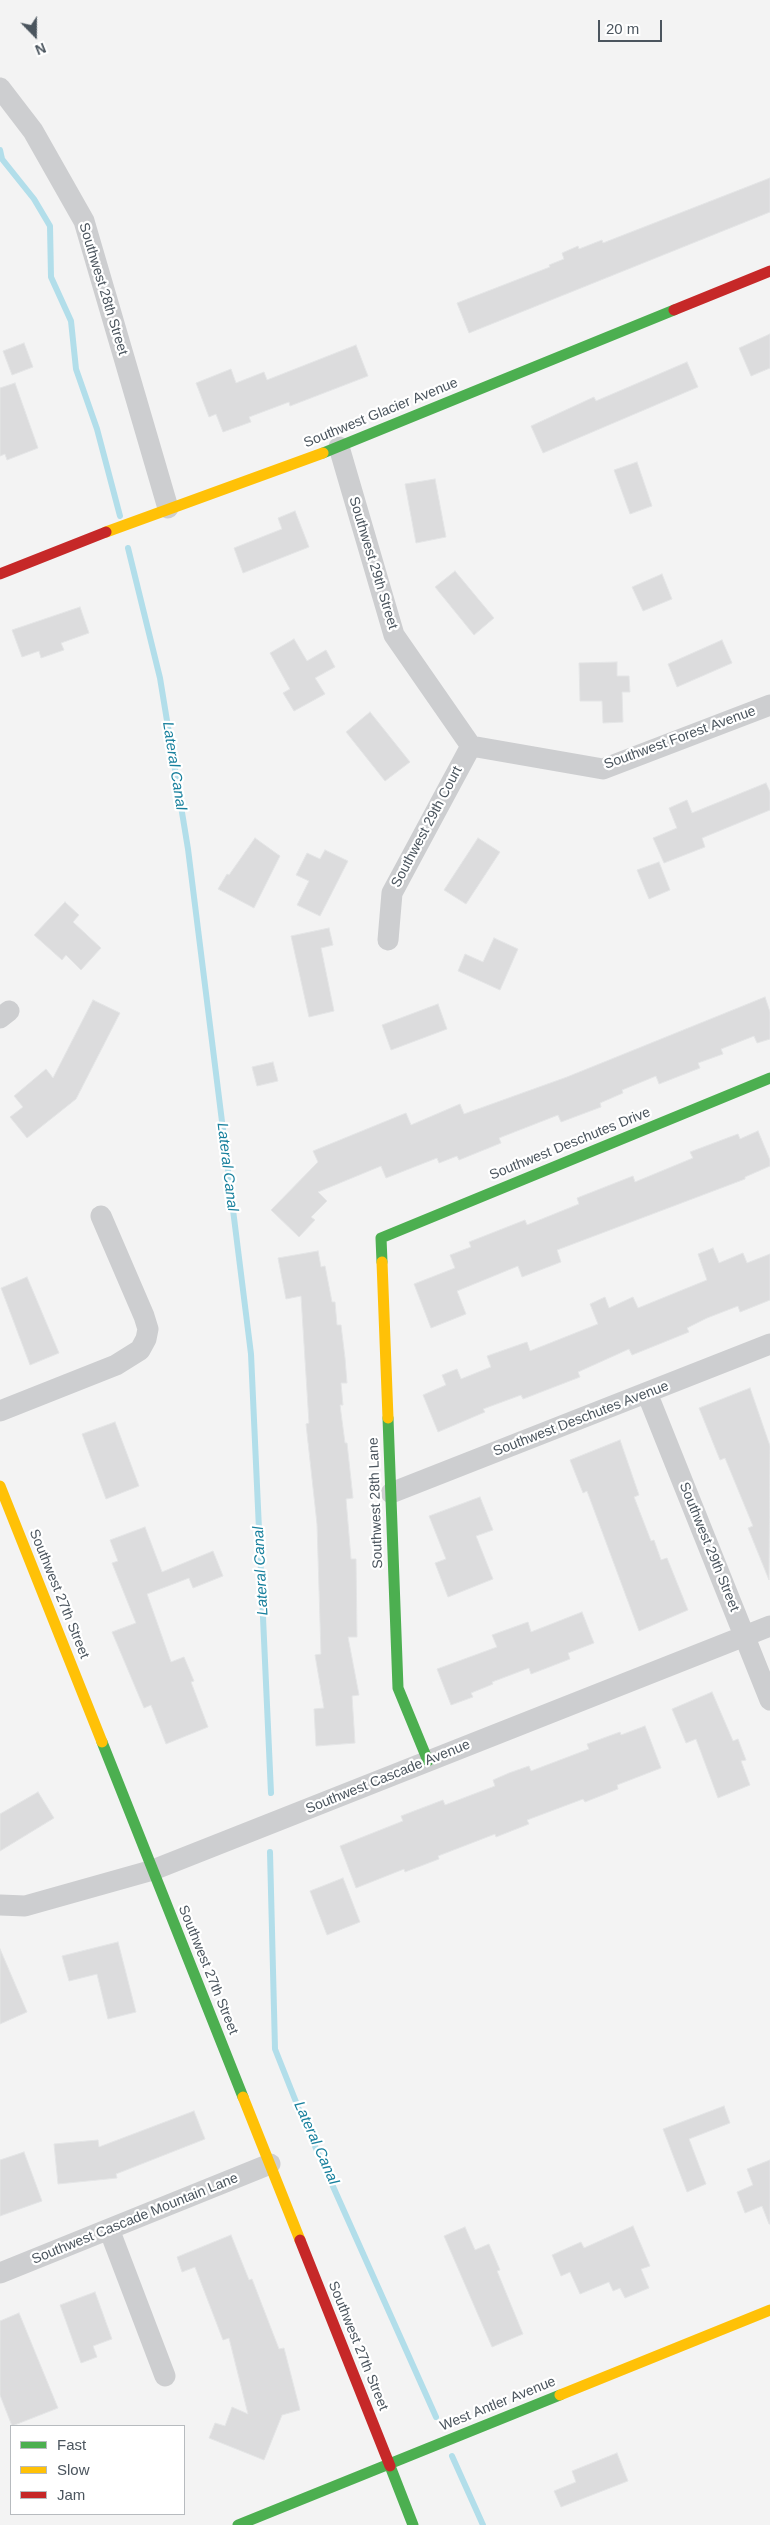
<!DOCTYPE html>
<html>
<head>
<meta charset="utf-8">
<style>
  body { margin:0 }
  #map { position:relative; width:770px; height:2525px; overflow:hidden; background:#f3f3f3; font-family:Helvetica,sans-serif }
  canvas { display:block }
  .legend { position:absolute; left:10px; top:2425px; width:175px; height:90px; box-sizing:border-box; background:#fff; border:1px solid #b7bbbf; margin:0; padding:6px 9px; list-style:none; font-size:15px; color:#4b555e }
  .legend li { display:flex; align-items:center; gap:10px; height:25px }
  .legend b { width:25px; border:1px solid #b7bbbf }
  .north { position:absolute; left:10px; top:10px; width:50px; height:50px; -webkit-text-stroke:4px #fff; paint-order:stroke; rotate:158deg; font-size:14px; font-weight:700; line-height:20px; text-align:center; color:#4b555e }
  .north::after { content:''; display:block; margin:auto; width:18px; height:22px; background:#4b555e; clip-path:polygon(50% 0,100% 100%,50% 72%,0 100%) }
  .scale { position:absolute; left:598px; top:20px; width:64px; height:22px; box-sizing:border-box; border:2px solid #4b555e; border-top:0; padding-left:6px; font-size:15px; line-height:18px; white-space:nowrap; color:#4b555e; -webkit-text-stroke:4px #fff; paint-order:stroke }
</style>
</head>
<body>
<div id="map">
<canvas width="770" height="2525"></canvas>
<ul class="legend">
<li><b style="height:6px;background:#4caf50"></b>Fast</li>
<li><b style="height:6px;background:#ffc107"></b>Slow</li>
<li><b style="height:6px;background:#c62828"></b>Jam</li>
</ul>
<div class="north">N</div>
<div class="scale">20 m</div>
</div>
<script>
const context = document.querySelector('canvas').getContext('2d');
context.lineJoin = 'round';
const toPath = rows => new Path2D(rows.map(r => 'M' + r).join(''));
function stroke(path, color, width, dash) { context.strokeStyle = color; context.lineWidth = width; context.lineCap = dash ? 'butt' : 'round'; context.setLineDash(dash || []); context.stroke(path); }
function fill(path, color) { context.fillStyle = color; context.fill(path, 'evenodd'); }
function drawText(font, color, halo, rows, align = 'center') {
  context.font = font + ' Helvetica,sans-serif'; context.lineWidth = 4.5; context.setLineDash([]); context.textBaseline = 'middle'; context.strokeStyle = halo; context.fillStyle = color; for (const [text, x, y, turn = 0] of rows) {
    context.save(); context.translate(x, y); context.rotate((+turn || 0) * Math.PI / 180); context.textAlign = isNaN(turn) ? turn : align; if (halo) context.strokeText(text, 0, 0); context.fillText(text, 0, 0); context.restore();
  }
}
stroke(toPath([
  [0,150,2,159,34,199,50,226,51,277,71,321,76,369,97,429,120,516],
  [128,548,160,678,188,849,251,1354,271,1793],
  [270,1852,275,2049,302,2117,436,2417],
  [452,2456,483,2525]
]), '#b2deea', 6);
const building = toPath([
  [770,178,770,212,469,333,457,303,550,267,549,265,564,259,562,253,578,246,579,249,602,240,603,243,770,178],
  [770,334,770,368,751,376,739,348,770,334],
  [24,343,33,367,12,375,3,351,24,343],
  [356,345,368,376,290,406,289,402,249,417,251,422,223,432,216,414,209,417,196,383,231,369,236,383,264,372,267,380,356,345],
  [687,362,698,387,543,453,531,426,594,397,596,401,687,362],
  [15,383,38,448,7,460,5,454,0,456,0,388,15,383],
  [637,462,652,506,630,514,614,470,637,462],
  [435,479,446,537,416,543,405,484,435,479],
  [295,511,309,547,243,573,234,548,282,529,278,518,295,511],
  [455,571,494,618,474,635,435,587,455,571],
  [662,574,672,599,643,611,632,587,662,574],
  [80,607,89,633,61,643,64,650,41,658,39,651,22,657,12,630,80,607],
  [294,639,307,661,326,650,335,667,315,678,325,694,294,711,283,693,290,689,270,653,294,639],
  [722,640,732,663,677,687,668,664,722,640],
  [617,662,617,676,629,676,630,692,622,692,623,722,603,723,602,701,580,701,579,663,617,662],
  [370,712,410,762,385,781,346,732,370,712],
  [766,783,770,792,770,810,702,838,705,847,664,863,653,838,677,828,669,808,687,800,692,813,766,783],
  [255,838,280,856,254,908,218,889,227,874,229,875,255,838],
  [478,838,500,852,466,904,444,890,478,838],
  [325,850,348,861,320,916,297,905,309,881,296,875,307,853,320,859,325,850],
  [659,862,670,890,649,899,637,870,659,862],
  [65,902,79,915,73,922,101,948,81,970,66,955,62,960,34,935,65,902],
  [329,928,333,945,321,948,334,1011,309,1017,291,936,329,928],
  [494,938,518,949,500,990,458,971,465,954,483,962,494,938],
  [765,997,770,1012,770,1039,757,1043,754,1036,721,1049,723,1054,698,1063,700,1068,659,1084,656,1076,622,1090,623,1093,600,1103,601,1107,561,1122,558,1115,499,1138,501,1143,459,1160,457,1156,439,1163,437,1158,386,1178,381,1166,318,1192,327,1201,311,1217,315,1220,299,1237,271,1210,318,1162,313,1151,406,1113,411,1125,460,1104,464,1114,567,1077,765,997],
  [93,1000,120,1013,76,1099,27,1138,10,1117,23,1107,14,1096,46,1069,53,1078,93,1000],
  [438,1004,447,1029,391,1050,382,1025,438,1004],
  [273,1062,278,1081,257,1086,252,1067,273,1062],
  [758,1131,770,1160,770,1166,745,1177,745,1179,557,1250,561,1262,522,1277,518,1266,457,1291,466,1314,431,1328,414,1284,455,1268,450,1255,471,1247,469,1242,525,1220,527,1225,579,1204,577,1198,633,1176,635,1182,693,1158,690,1152,738,1134,740,1139,758,1131],
  [713,1248,719,1263,743,1253,747,1263,770,1254,770,1300,740,1312,738,1306,707,1318,687,1328,689,1332,632,1355,629,1349,578,1372,580,1377,523,1399,521,1395,483,1409,485,1412,438,1432,423,1395,446,1385,442,1375,457,1369,461,1379,491,1367,487,1356,527,1342,530,1351,598,1324,590,1304,605,1297,609,1308,633,1297,638,1308,707,1280,698,1254,713,1248],
  [318,1251,321,1267,325,1266,332,1302,335,1302,337,1325,341,1325,345,1358,347,1383,341,1383,343,1405,340,1405,345,1443,347,1443,353,1498,346,1499,351,1559,356,1559,357,1637,348,1637,359,1695,352,1696,355,1743,316,1746,314,1709,324,1708,315,1655,321,1654,317,1524,306,1424,309,1423,301,1296,286,1299,278,1258,318,1251],
  [27,1277,59,1353,30,1365,1,1288,27,1277],
  [750,1388,770,1446,769,1580,748,1528,753,1526,725,1458,720,1460,699,1408,750,1388],
  [115,1422,139,1486,106,1499,82,1434,115,1422],
  [620,1440,639,1495,634,1497,651,1541,654,1540,661,1560,667,1558,688,1610,639,1631,587,1491,583,1493,570,1460,620,1440],
  [480,1497,493,1530,476,1536,493,1579,448,1597,435,1563,446,1559,429,1516,480,1497],
  [145,1527,162,1572,213,1551,223,1576,193,1588,189,1578,147,1594,171,1662,184,1657,194,1681,191,1682,208,1727,166,1744,151,1705,144,1708,112,1632,136,1623,112,1563,118,1561,110,1540,145,1527],
  [582,1612,594,1643,568,1653,570,1659,531,1674,529,1668,492,1682,493,1684,471,1693,473,1697,451,1705,437,1669,497,1647,492,1635,528,1622,531,1632,582,1612],
  [712,1692,733,1741,738,1739,746,1760,741,1761,750,1785,718,1798,696,1739,686,1743,672,1709,712,1692],
  [645,1726,661,1768,617,1785,618,1789,585,1802,583,1799,527,1820,529,1824,496,1837,495,1834,438,1856,439,1859,405,1872,404,1869,356,1888,340,1846,403,1821,401,1816,443,1800,445,1805,495,1786,493,1780,509,1773,529,1766,531,1771,589,1749,587,1744,620,1732,621,1735,645,1726],
  [38,1792,54,1818,0,1851,0,1814,38,1792],
  [343,1878,360,1922,327,1935,310,1891,343,1878],
  [118,1942,136,2012,108,2019,97,1974,69,1981,62,1956,118,1942],
  [0,1949,27,2012,0,2024,0,1949],
  [724,2106,730,2123,689,2139,706,2184,687,2192,663,2129,724,2106],
  [194,2111,205,2139,116,2174,117,2178,58,2184,54,2144,98,2140,99,2147,194,2111],
  [24,2152,42,2201,0,2216,0,2160,24,2152],
  [770,2160,770,2224,769,2224,762,2206,745,2213,737,2192,753,2185,747,2169,770,2160],
  [633,2226,650,2266,641,2269,649,2288,625,2298,620,2288,613,2291,609,2282,580,2294,570,2272,561,2276,552,2255,581,2242,584,2248,633,2226],
  [465,2227,475,2250,489,2244,500,2270,497,2271,523,2334,492,2347,444,2236,465,2227],
  [231,2235,249,2280,252,2279,279,2349,284,2348,300,2410,282,2415,264,2460,209,2438,215,2423,225,2426,232,2407,248,2414,229,2338,223,2340,195,2267,182,2272,177,2257,231,2235],
  [95,2292,112,2339,93,2346,97,2357,81,2363,60,2305,95,2292],
  [19,2313,58,2408,12,2426,0,2395,0,2321,19,2313],
  [617,2453,628,2481,561,2507,554,2491,576,2482,572,2471,617,2453]
]);
fill(building, '#dcdcdd');
stroke(building, '#e4e5e6', 1);
stroke(toPath([
  [0,88,33,131,84,221,168,508],
  [339,447,394,635,471,746],
  [471,746,603,769,770,705],
  [388,940,392,893,471,746],
  [0,1018,9,1011],
  [647,1393,770,1700],
  [0,1411,116,1365,140,1350,146,1339,148,1329,144,1316,101,1216],
  [391,1493,770,1344],
  [0,1905,25,1906,153,1870,770,1626],
  [109,2229,165,2376],
  [0,2273,270,2164]
]), '#cdced0', 21);
stroke(toPath([
  [323,453,674,310],
  [382,1262,381,1238,770,1078],
  [388,1418,398,1688,428,1761],
  [102,1742,243,2097],
  [390,2466,413,2525],
  [238,2525,560,2395]
]), '#4caf50', 11);
stroke(toPath([
  [106,532,323,453],
  [382,1262,388,1418],
  [0,1486,102,1742],
  [243,2097,300,2240],
  [560,2395,770,2310]
]), '#ffc107', 11);
stroke(toPath([
  [674,310,770,271],
  [0,574,106,532],
  [300,2240,390,2466]
]), '#c62828', 11);
drawText('14px', '#4b555e', '#fff', [
  ["Southwest 28th Street",103,289,73],
  ["Southwest Glacier Avenue",381,413,-22],
  ["Southwest 29th Street",373,563,73],
  ["Southwest Forest Avenue",680,738,-20],
  ["Southwest 29th Court",427,827,-62],
  ["Southwest Deschutes Drive",570,1144,-22],
  ["Southwest Deschutes Avenue",581,1419,-21],
  ["Southwest 28th Lane",376,1503,-92],
  ["Southwest 29th Street",709,1547,68],
  ["Southwest 27th Street",59,1594,68],
  ["Southwest Cascade Avenue",388,1777,-22],
  ["Southwest 27th Street",208,1970,68],
  ["Southwest Cascade Mountain Lane",135,2219,-22],
  ["Southwest 27th Street",358,2346,68],
  ["West Antler Avenue",498,2404,-22]
]);
drawText('italic 15px', '#18809d', '#fff', [
  ["Lateral Canal",174,766,81],
  ["Lateral Canal",227,1167,83],
  ["Lateral Canal",261,1571,-93],
  ["Lateral Canal",316,2143,66]
]);
</script>
</body>
</html>
